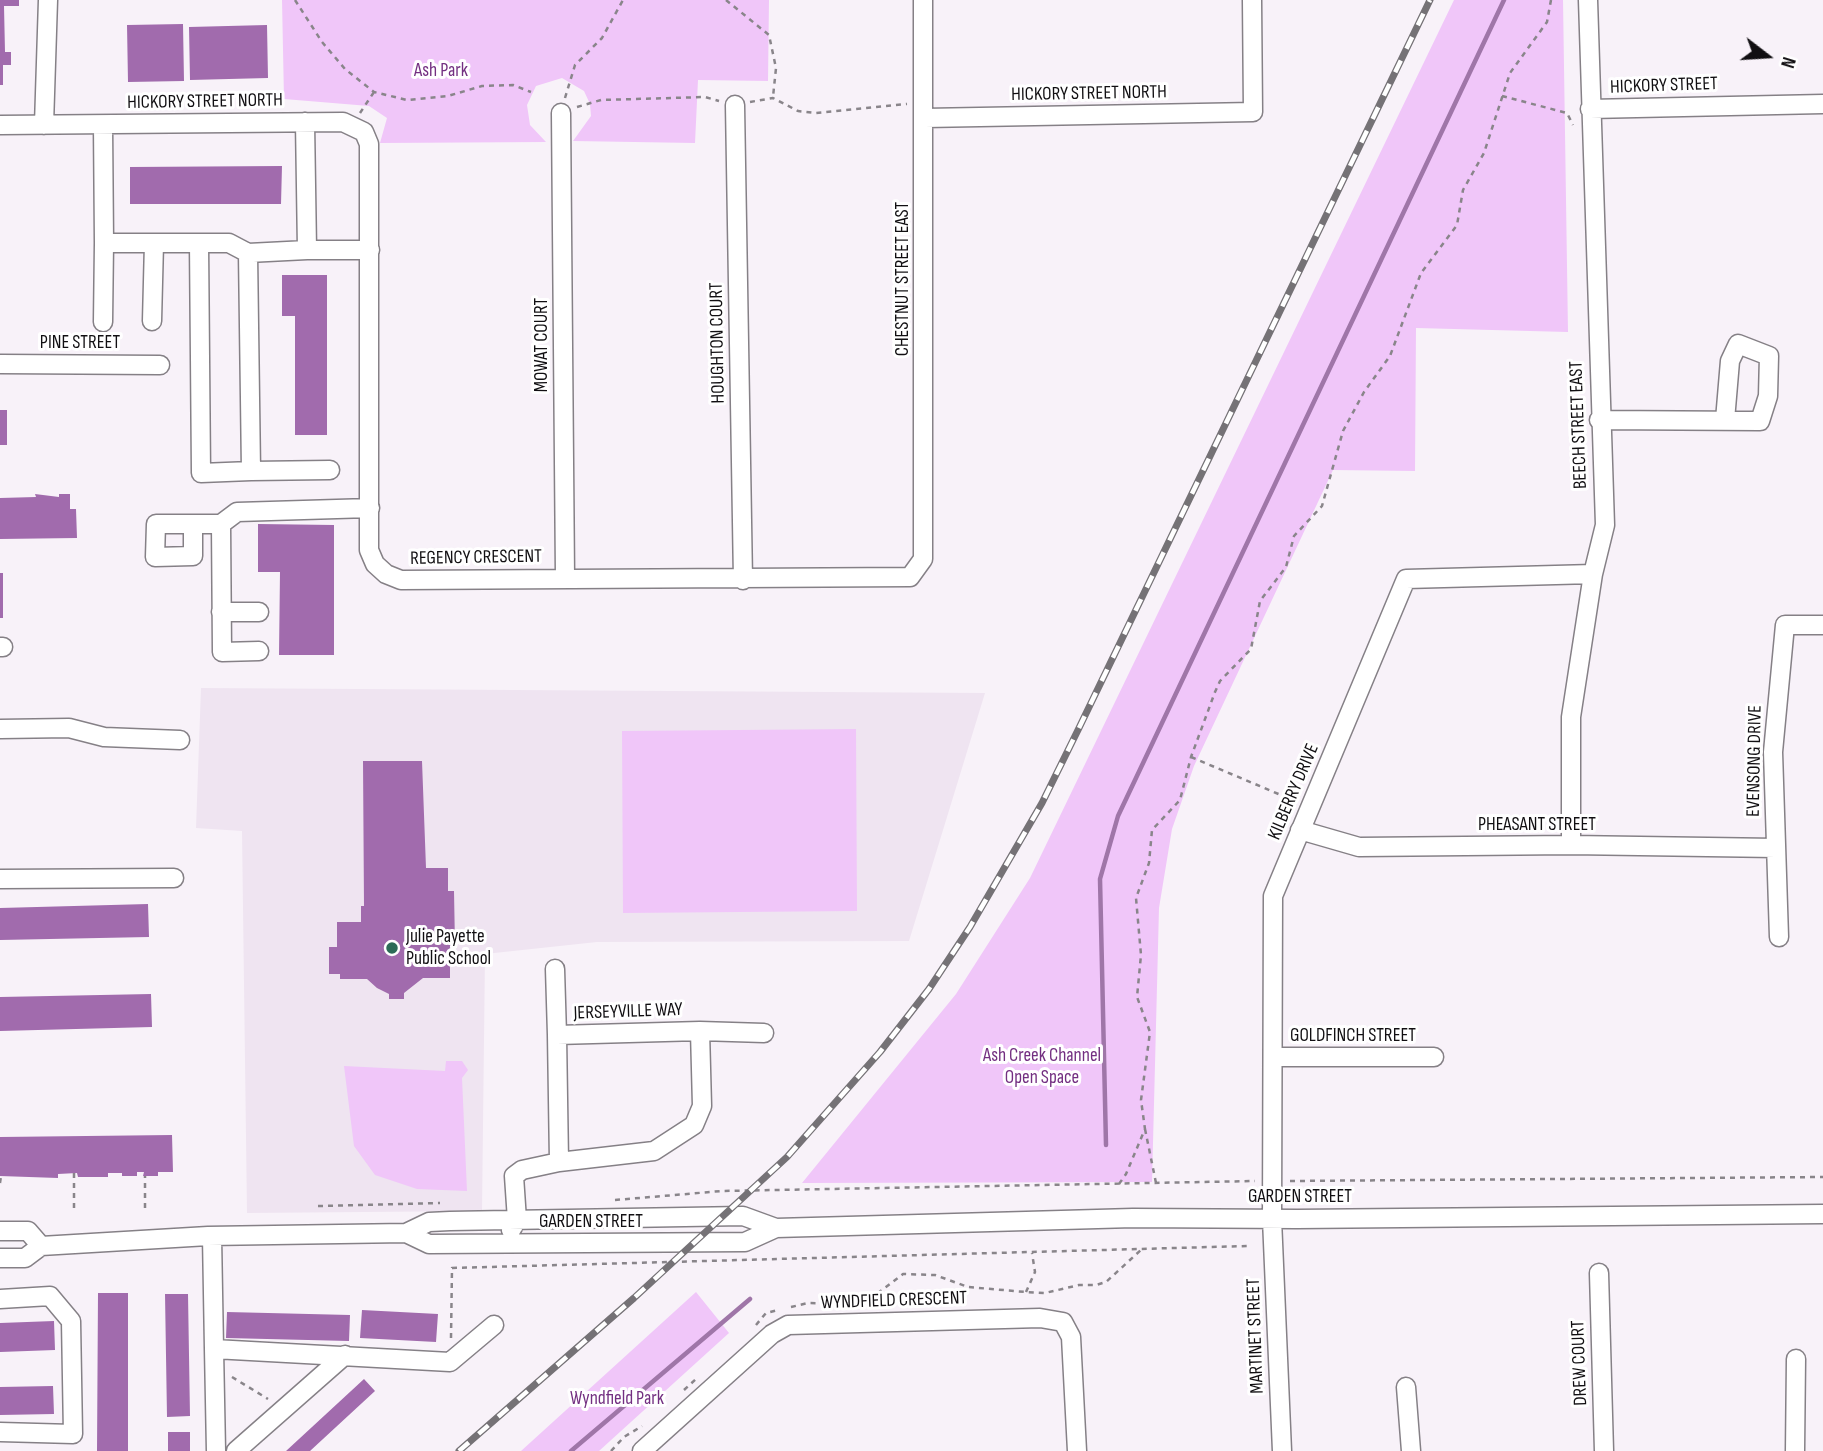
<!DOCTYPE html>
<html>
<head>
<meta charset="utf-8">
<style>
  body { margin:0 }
  #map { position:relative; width:1823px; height:1451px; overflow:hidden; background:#f8f2f9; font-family:"Sofia Sans Condensed",sans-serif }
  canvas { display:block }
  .north { position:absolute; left:1732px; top:21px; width:70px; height:70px; -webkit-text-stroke:5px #fff; paint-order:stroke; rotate:107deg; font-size:19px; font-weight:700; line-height:28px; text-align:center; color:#110f12 }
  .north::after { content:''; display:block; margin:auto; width:24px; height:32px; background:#110f12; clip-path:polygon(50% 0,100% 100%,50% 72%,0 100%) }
</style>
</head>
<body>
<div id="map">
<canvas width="1823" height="1451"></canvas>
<div class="north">N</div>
</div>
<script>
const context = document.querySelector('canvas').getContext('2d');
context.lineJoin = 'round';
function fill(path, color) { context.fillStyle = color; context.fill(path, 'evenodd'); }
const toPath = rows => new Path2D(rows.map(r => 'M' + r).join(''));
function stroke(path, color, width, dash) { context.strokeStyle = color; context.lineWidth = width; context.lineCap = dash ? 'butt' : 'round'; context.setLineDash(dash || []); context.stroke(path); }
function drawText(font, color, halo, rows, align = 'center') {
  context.font = font + ' "Sofia Sans Condensed",sans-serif'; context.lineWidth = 6; context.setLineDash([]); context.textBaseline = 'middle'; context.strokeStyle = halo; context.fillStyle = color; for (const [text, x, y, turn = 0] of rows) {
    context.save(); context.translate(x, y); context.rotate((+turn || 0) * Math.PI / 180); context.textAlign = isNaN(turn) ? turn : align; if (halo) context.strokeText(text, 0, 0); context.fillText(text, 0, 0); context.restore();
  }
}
fill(toPath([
  [201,688,985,693,909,941,597,942,485,954,482,1211,247,1213,242,831,196,828]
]), '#efe4f1');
fill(toPath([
  [282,0,769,0,768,81,698,80,695,143,573,141,591,116,590,104,584,91,562,78,536,86,527,105,530,125,546,142,380,143,387,118,369,106,284,99],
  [1454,0,1563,0,1568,332,1416,328,1415,471,1333,470,1194,766,1172,829,1159,908,1152,1182,802,1183,956,994,1030,878],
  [856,729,857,911,623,913,622,731],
  [446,1061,462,1061,468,1070,462,1078,467,1191,417,1189,375,1175,354,1146,344,1066,445,1071],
  [696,1292,729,1333,599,1451,521,1451]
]), '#f0c6f9');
stroke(toPath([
  [1106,1145,1100,879,1118,816,1504,0],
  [571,1451,750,1299]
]), '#9f76a8', 4.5);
fill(toPath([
  [0,0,19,0,19,6,4,6,5,52,11,52,11,65,3,65,3,85,0,85],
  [183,24,184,81,128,82,127,25],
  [267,25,268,78,190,80,189,27],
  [282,166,281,204,130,204,130,167],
  [282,275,327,275,327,435,295,435,295,316,282,316],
  [0,410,7,410,7,445,0,445],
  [35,494,59,497,59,494,70,494,70,509,76,509,77,538,0,539,0,498,36,497],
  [258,524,334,525,334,655,279,655,280,572,258,572],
  [0,573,3,573,3,618,0,618],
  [363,761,422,761,426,868,448,868,448,891,454,891,455,946,450,946,450,978,423,978,404,993,404,999,389,999,389,994,377,988,367,979,340,979,340,974,329,974,329,947,337,947,337,922,361,922,361,906,364,906],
  [148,904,149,937,0,940,0,908],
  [151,994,152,1027,0,1031,0,997],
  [172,1135,173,1172,158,1172,158,1176,143,1176,144,1172,137,1172,137,1176,122,1176,122,1173,108,1173,108,1177,78,1177,77,1173,58,1174,58,1178,0,1176,0,1137],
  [98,1293,128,1293,128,1451,97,1451],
  [165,1294,188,1294,190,1416,167,1417],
  [362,1310,438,1314,436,1342,360,1338],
  [227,1312,350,1315,349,1341,226,1338],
  [54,1321,55,1350,0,1352,0,1323],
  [364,1379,375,1391,310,1451,286,1451],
  [53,1386,54,1414,0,1415,0,1387],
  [168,1432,190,1432,190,1451,168,1451]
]), '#a16bad');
const minor = toPath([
  [735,105,743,580],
  [1590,109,1823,104],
  [561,113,565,577],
  [925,118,1253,112,1252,0],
  [305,122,307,250,370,250],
  [0,125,343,122,364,132,369,144,369,550,375,564,386,574,401,580,910,577,923,559,923,0],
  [44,125,48,0],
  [103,125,104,243,229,243,248,253,307,250],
  [199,243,201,473,251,471,248,253],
  [152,321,154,243],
  [103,322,104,243],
  [0,364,160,365],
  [1599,420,1760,421,1768,396,1769,356,1738,344,1730,361,1725,420],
  [251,471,330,470],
  [193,524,193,556,155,557,156,524,221,524],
  [221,612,259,612],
  [0,647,3,647],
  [259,651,222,652,221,524,237,512,370,508],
  [0,729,69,728,104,737,180,740],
  [1300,830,1359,847,1571,845,1776,848],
  [1571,845,1571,717,1593,574,1605,525,1588,0],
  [0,879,174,878],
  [1779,937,1773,752,1785,625,1823,625],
  [555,969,557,1035],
  [700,1031,764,1033],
  [1273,1057,1434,1057],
  [511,1230,517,1220,514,1176,522,1170,559,1162,557,1035,700,1031,702,1106,694,1125,654,1151,559,1162],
  [0,1231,28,1231,41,1246],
  [406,1233,429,1222,450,1221,743,1216,776,1228,1133,1218,1297,1219,1823,1214],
  [212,1236,214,1349],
  [0,1258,25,1258,41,1246,208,1236,406,1233,429,1244,745,1242,776,1228],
  [1599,1273,1604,1451],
  [0,1299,50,1296,71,1321,73,1434,0,1432],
  [1406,1387,1411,1451],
  [216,1451,214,1349,450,1362,494,1325],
  [236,1451,345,1355],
  [642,1451,772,1334,788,1325,1040,1318,1063,1322,1071,1337,1077,1451],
  [1282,1451,1272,1219,1273,896,1406,579,1593,574],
  [1795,1451,1796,1359]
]);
stroke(minor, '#858086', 21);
stroke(toPath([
  [295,0,322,42,345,69,374,92,407,100,448,96,482,86,513,85,531,92],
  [726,0,769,35,776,68,773,97],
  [1502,96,1567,113,1573,125],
  [565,98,575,65,602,38,623,0],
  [750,102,773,98,798,111,816,113,907,104],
  [577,107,601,100,705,97,719,101],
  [360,113,374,92],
  [1191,757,1288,798],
  [1145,1129,1156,1183],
  [74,1173,74,1208],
  [1290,1181,1823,1177],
  [0,1183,1,1176],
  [1119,1184,1126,1174,1145,1129,1141,1100,1150,1032,1137,997,1141,955,1136,898,1149,863,1152,830,1180,800,1191,757,1215,692,1220,681,1251,649,1260,601,1286,567,1294,536,1322,506,1343,431,1364,392,1390,356,1421,273,1457,225,1463,190,1484,153,1510,73,1547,22,1551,0],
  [615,1200,722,1191,1255,1181],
  [318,1206,440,1203],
  [145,1208,145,1176],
  [1026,1292,1035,1272,1032,1253],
  [791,1307,808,1303,856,1304,869,1300,903,1274,935,1275,968,1287,1026,1292,1045,1293,1079,1285,1096,1285,1106,1282,1142,1249],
  [756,1325,766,1313,778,1310],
  [451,1338,452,1268,1247,1246],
  [232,1377,268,1399],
  [684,1390,697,1378],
  [611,1451,624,1437,642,1426]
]), '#89858a', 2.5, [5, 5]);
stroke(minor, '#fff', 18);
const rail = toPath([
  [459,1451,634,1298,787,1157,880,1052,929,989,970,927,1042,803,1078,730,1430,0]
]);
stroke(rail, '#757276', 7);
stroke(rail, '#fff', 4.5, [13]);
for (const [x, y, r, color] of [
  [392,948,7,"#2c6b57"]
]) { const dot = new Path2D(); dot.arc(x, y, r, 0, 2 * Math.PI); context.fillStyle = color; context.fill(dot); stroke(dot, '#fff', 2.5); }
drawText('19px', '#732f81', '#fff', [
  ["Ash Park",441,71],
  ["Ash Creek Channel",1042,1056],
  ["Open Space",1042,1078],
  ["Wyndfield Park",617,1399]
]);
drawText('19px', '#110f12', '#fff', [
  ["HICKORY STREET",1664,86,-2],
  ["HICKORY STREET NORTH",1089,94,-1],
  ["HICKORY STREET NORTH",205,102,-1],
  ["CHESTNUT STREET EAST",903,279,-90],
  ["PINE STREET",80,343],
  ["HOUGHTON COURT",718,343,-91],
  ["MOWAT COURT",542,345,-90],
  ["BEECH STREET EAST",1579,425,-92],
  ["REGENCY CRESCENT",476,558,-1],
  ["EVENSONG DRIVE",1755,761,-89],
  ["KILBERRY DRIVE",1294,792,-67],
  ["PHEASANT STREET",1537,825],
  ["JERSEYVILLE WAY",628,1012,-2],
  ["GOLDFINCH STREET",1353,1036],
  ["GARDEN STREET",1300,1197],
  ["GARDEN STREET",591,1222],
  ["WYNDFIELD CRESCENT",894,1301,-2],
  ["MARTINET STREET",1256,1336,-92],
  ["DREW COURT",1580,1363,-92]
]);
drawText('19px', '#110f12', '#fff', [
  ["Julie Payette",406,937],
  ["Public School",406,959]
], 'left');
</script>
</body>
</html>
